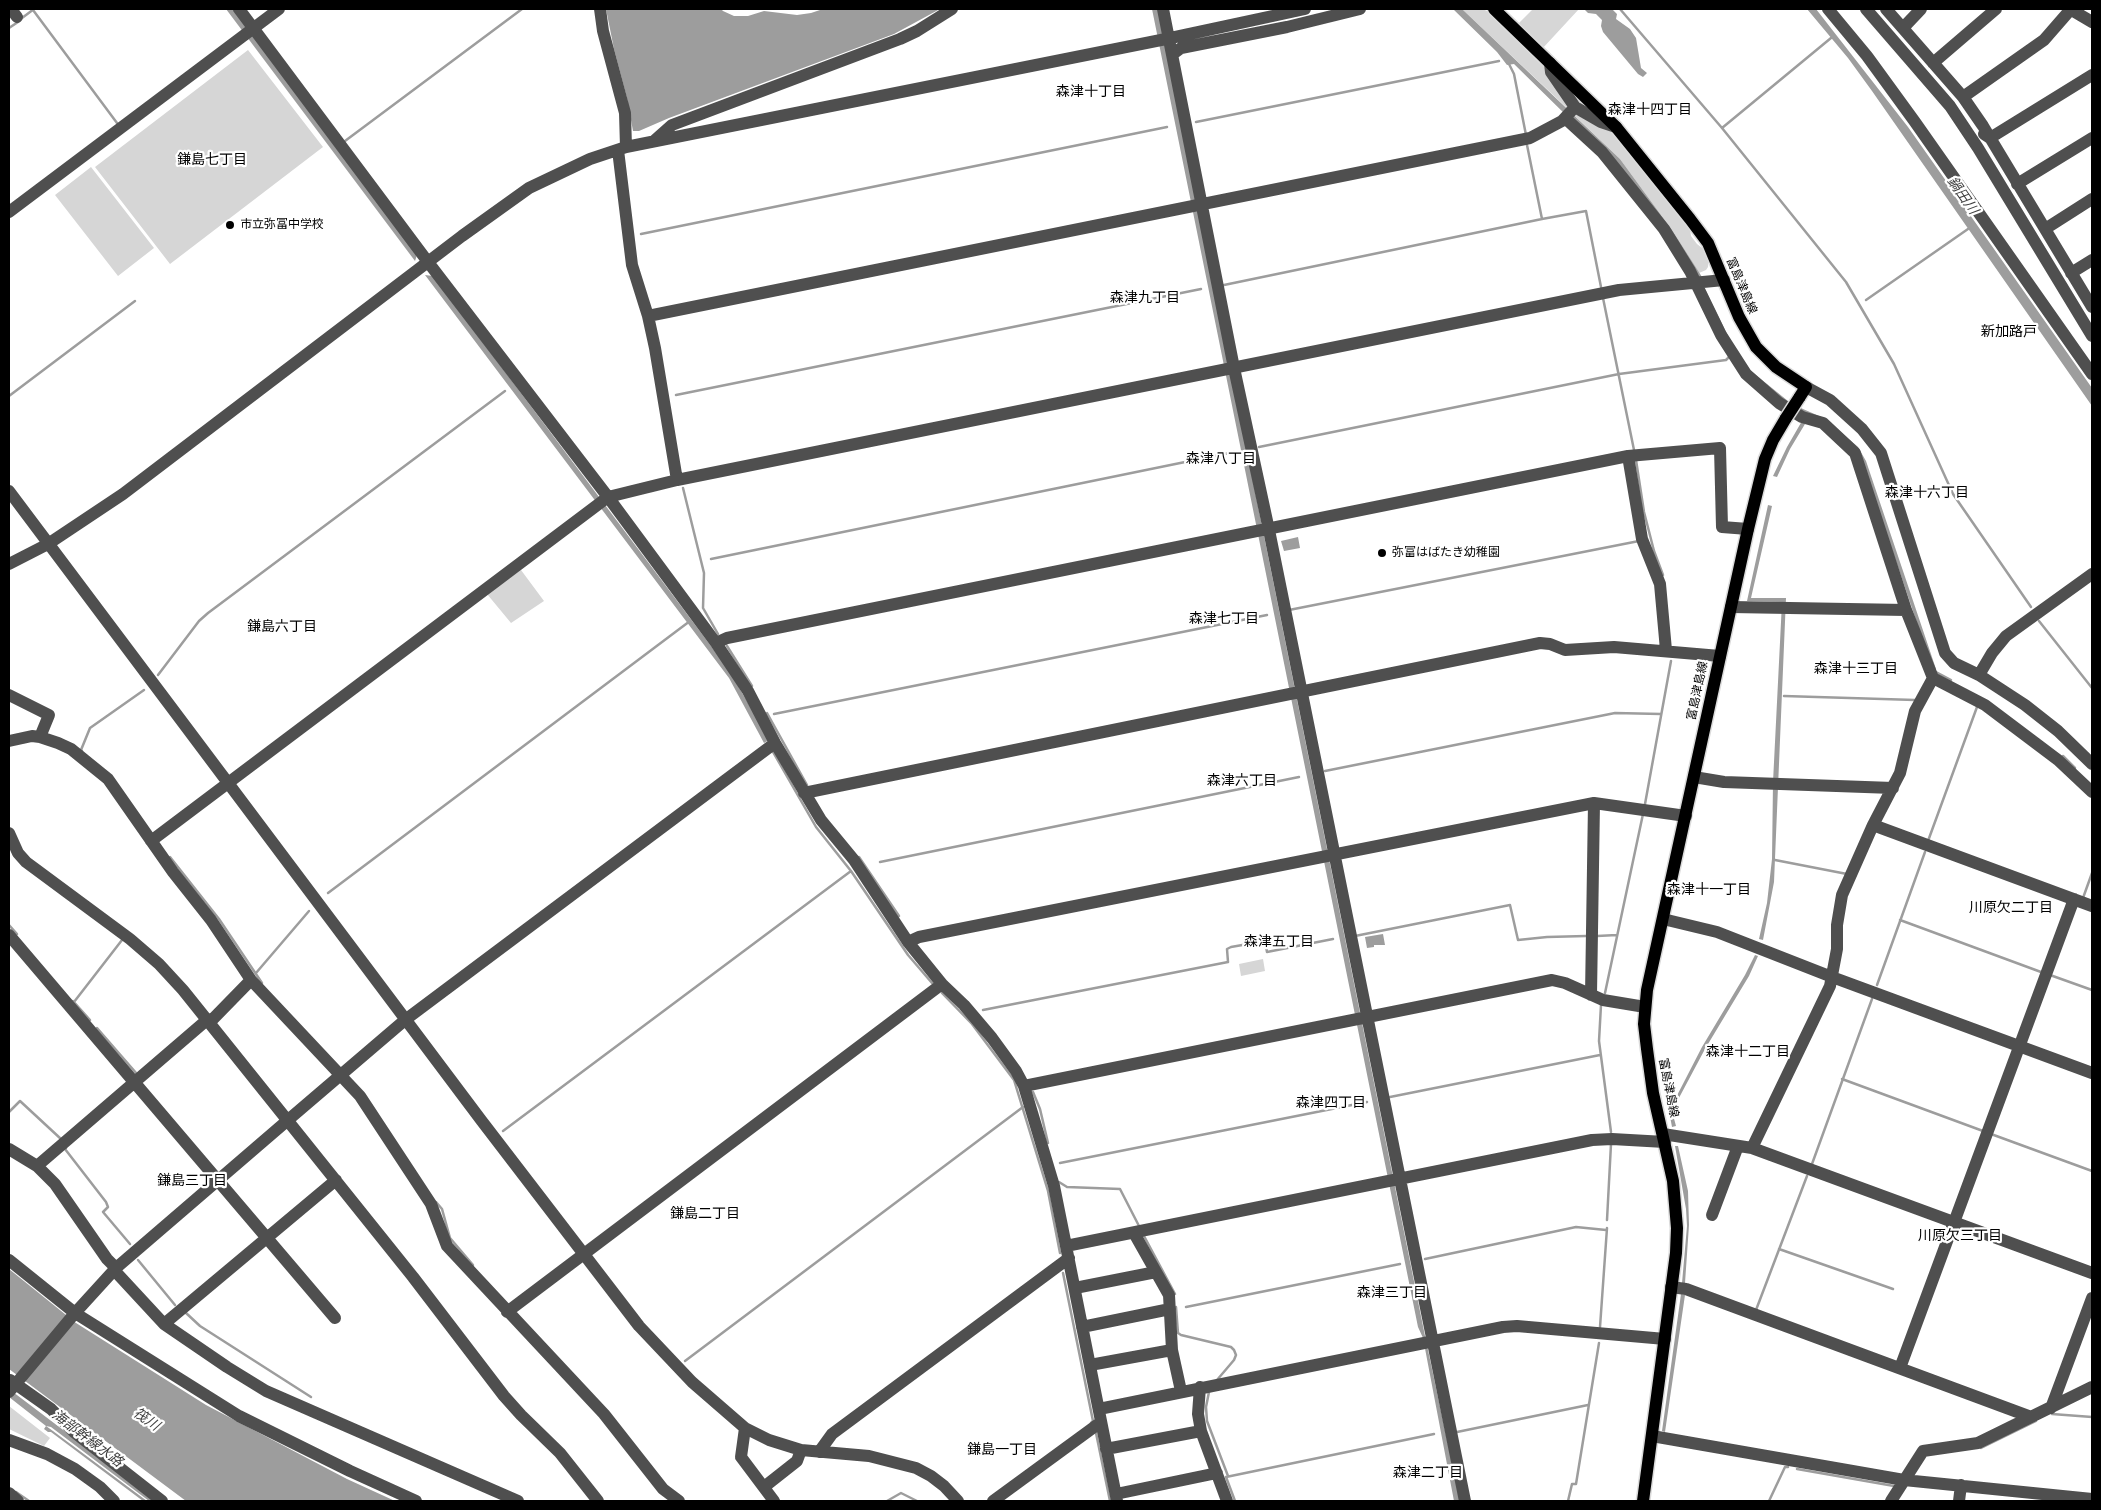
<!DOCTYPE html>
<html>
<head>
<meta charset="utf-8">
<style>
  body { margin:0 }
  #map { position:relative; width:2101px; height:1510px; overflow:hidden; background:#fff; font-family:Roboto,sans-serif }
  canvas { display:block }
  .frame { position:absolute; inset:0; border:10px solid #000; pointer-events:none }
</style>
</head>
<body>
<div id="map">
<canvas width="2101" height="1510"></canvas>
<div class="frame"></div>
</div>
<script>
const context = document.querySelector('canvas').getContext('2d');
context.lineJoin = 'round';
function fill(path, color) { context.fillStyle = color; context.fill(path, 'evenodd'); }
const toPath = rows => new Path2D(rows.map(r => 'M' + r).join(''));
function stroke(path, color, width, dash) { context.strokeStyle = color; context.lineWidth = width; context.lineCap = dash ? 'butt' : 'round'; context.setLineDash(dash || []); context.stroke(path); }
function drawText(font, color, halo, rows, align = 'center') {
  context.font = font + ' Roboto,"Noto Sans JP",sans-serif'; context.lineWidth = 4.5; context.setLineDash([]); context.textBaseline = 'middle'; context.strokeStyle = halo; context.fillStyle = color; for (const [text, x, y, turn = 0] of rows) {
    context.save(); context.translate(x, y); context.rotate((+turn || 0) * Math.PI / 180); context.textAlign = isNaN(turn) ? turn : align; if (halo) context.strokeText(text, 0, 0); context.fillText(text, 0, 0); context.restore();
  }
}
fill(toPath([
  [1462,9,1483,9,1496,16,1539,58,1570,105,1568,109],
  [1533,9,1579,9,1542,49,1517,25],
  [248,50,323,147,170,264,95,167],
  [1576,113,1611,131,1637,161,1690,229,1691,236,1697,244,1706,251,1709,258,1708,267,1706,270,1699,273,1672,230,1620,159,1574,115],
  [91,167,154,248,118,276,55,195],
  [521,570,544,601,511,623,487,594],
  [1263,959,1265,971,1241,976,1239,964],
  [9,1406,50,1438,44,1446,9,1429]
]), '#d6d6d6');
fill(toPath([
  [226,9,233,9,417,255,415,261],
  [606,9,721,9,723,11,734,16,748,16,764,11,797,15,811,13,823,9,940,9,894,34,669,118,639,131,633,131,627,98,614,49],
  [1152,9,1158,9,1425,1336,1460,1501,1454,1501,1423,1338,1418,1327],
  [1453,9,1462,9,1620,159,1672,230,1702,277,1704,287,1725,330,1737,352,1751,371,1788,401,1803,409,1826,419,1858,447,1866,461,1936,669,1933,670,1862,461,1857,452,1825,421,1809,417,1786,403,1748,372,1732,351,1697,277,1670,233,1616,161,1570,119,1514,64,1507,65,1497,52],
  [1584,9,1612,9,1617,14,1616,19,1630,29,1636,38,1641,68,1647,73,1643,77,1638,74,1603,32,1601,26,1602,20,1596,14,1588,13],
  [1807,9,1816,9,1908,127,2092,388,2092,406,1872,91,1848,58],
  [425,275,433,276,729,670,769,740,764,743,729,678],
  [1802,421,1805,424,1790,449,1777,477,1773,476,1787,447],
  [1768,505,1772,506,1751,598,1786,598,1774,882,1763,940,1759,939,1767,903,1772,859,1773,782,1782,602,1747,601],
  [1298,537,1300,548,1284,551,1281,541],
  [1383,934,1385,945,1374,945,1374,947,1367,948,1365,937],
  [1755,955,1758,956,1749,976,1705,1049,1672,1111,1676,1126,1672,1127,1669,1111,1702,1047,1745,975],
  [1675,1146,1678,1146,1688,1191,1689,1225,1685,1283,1682,1283,1687,1226,1686,1209],
  [9,1269,76,1323,206,1405,347,1479,395,1501,186,1501,9,1369],
  [1681,1294,1685,1295,1665,1432,1662,1431],
  [9,1389,157,1501,149,1501,51,1427,46,1426,9,1397],
  [46,1426,53,1431,147,1501,143,1501,51,1432,48,1432,44,1429]
]), '#9d9d9d');
stroke(toPath([
  [1620,9,1722,128,1846,282,1894,364,1953,494,2031,607],
  [33,10,117,123],
  [22,18,34,9],
  [9,28,18,22],
  [1509,64,1514,74,1526,135],
  [1196,122,1499,61],
  [1722,128,1831,38],
  [345,141,522,9],
  [1527,145,1542,219,1586,211,1601,287],
  [641,234,1167,127],
  [1224,285,1542,219],
  [1603,298,1634,450],
  [1866,300,1968,229],
  [676,395,1201,289],
  [9,396,135,301],
  [1259,447,1619,374,1726,360,1729,357],
  [1636,460,1644,512,1654,551,1663,575],
  [683,488,704,573,703,608,718,634],
  [711,559,1234,452],
  [1289,610,1639,541],
  [2039,621,2092,688],
  [727,646,752,686],
  [1936,672,1951,680],
  [158,675,199,621,208,613,505,391],
  [1784,696,1915,700],
  [767,713,807,785],
  [774,714,1267,615],
  [82,751,81,750,90,728,144,690],
  [773,752,816,827,851,871,908,955,932,983],
  [2063,756,2075,768],
  [1325,771,1615,713,1661,714],
  [1645,804,1671,661],
  [1928,841,1977,707],
  [170,857,219,919,262,983],
  [859,857,899,916],
  [1775,860,1847,874],
  [880,862,1299,777],
  [328,893,690,621],
  [2083,898,2092,873],
  [1900,920,2041,972],
  [9,925,17,934],
  [1355,936,1510,905,1518,940,1547,937,1586,936],
  [1597,936,1617,935],
  [256,973,309,911],
  [2050,975,2092,990],
  [1877,985,1925,852],
  [942,993,972,1024,1014,1080,1048,1191,1060,1253],
  [1605,993,1643,814],
  [73,1001,90,1020],
  [74,1002,122,940],
  [1601,1005,1599,1041,1611,1132],
  [983,1010,1228,962,1227,949,1231,947,1265,941,1267,952,1333,939],
  [97,1028,137,1074],
  [1842,1079,1983,1131],
  [1033,1092,1040,1109,1048,1143],
  [1390,1097,1600,1055],
  [9,1112,20,1101,61,1139],
  [503,1131,851,871],
  [1991,1134,2092,1171],
  [66,1148,65,1149,106,1202,108,1207,103,1212,130,1244],
  [1060,1163,1367,1102],
  [1812,1164,1872,999],
  [1059,1182,1067,1187,1120,1189,1139,1226],
  [436,1202,442,1209,450,1238,473,1265],
  [1607,1220,1611,1144],
  [1144,1236,1175,1294],
  [1779,1249,1893,1289],
  [1425,1259,1576,1227,1606,1230],
  [138,1260,175,1305],
  [1063,1273,1093,1421,1091,1423],
  [1176,1307,1178,1333,1181,1335,1231,1347,1234,1350,1236,1355,1234,1360,1217,1380],
  [1186,1307,1400,1264],
  [1756,1310,1807,1176],
  [186,1313,200,1326,311,1397],
  [1600,1327,1607,1228],
  [685,1361,1023,1107],
  [1209,1392,1206,1407,1207,1421,1228,1476],
  [2052,1414,2092,1417],
  [1457,1432,1588,1405],
  [1096,1433,1110,1501],
  [1981,1448,2036,1421],
  [1797,1469,1894,1486],
  [16,1492,29,1501],
  [887,1501,901,1493,917,1501],
  [1235,1501,1226,1477,1434,1434],
  [1568,1501,1572,1484,1576,1484,1599,1343],
  [1769,1501,1785,1467,1788,1467]
]), '#9d9d9d', 2.5);
const major = toPath([
  [1494,9,1616,127,1690,219,1708,243,1739,317,1756,347,1776,367,1806,387,1799,398],
  [1643,1501,1676,1253,1677,1228,1673,1181,1653,1093,1647,1049,1644,1024,1647,990,1748,529,1765,459,1773,440,1786,418]
]);
stroke(major, '#dbdbdb', 15);
stroke(toPath([
  [11,9,17,17],
  [239,9,428,262,608,497,716,643,748,691,775,743,821,820,854,860,908,942,942,984,964,1005,992,1038,1016,1071,1024,1086,1054,1186,1117,1501],
  [600,9,603,31,625,113,626,147],
  [1163,9,1234,368,1269,530,1465,1501],
  [1828,9,1867,56,1915,122,2092,374],
  [1866,9,1950,106,1978,148,2092,336],
  [1886,9,1963,97,1983,126,2092,307],
  [2070,9,2092,22],
  [1903,28,1921,9],
  [1173,54,1181,48,1287,27,1360,9],
  [1933,63,1996,9],
  [1963,97,2044,40,2071,9],
  [1575,107,1601,122,1616,127],
  [1565,118,1602,152,1664,229,1690,271,1721,335,1746,374,1779,403,1802,417,1823,423,1855,453,1906,610],
  [1984,134,1990,138,2092,75],
  [654,141,672,125,900,39,917,31,952,9],
  [618,150,632,265,648,316,655,348,677,480],
  [2017,184,2092,138],
  [9,212,279,9],
  [2045,229,2092,199],
  [2071,273,2092,260],
  [648,316,1530,138,1562,121,1575,107,1551,72,1550,63],
  [1806,387,1830,400,1862,429,1881,453,1945,653,1954,663,1979,675,2025,705,2058,731,2092,764],
  [1628,456,1642,539,1660,584,1666,650],
  [9,491,481,1120,639,1326,692,1382,745,1428,769,1440,801,1450,869,1456,916,1468,931,1476,944,1486,958,1501],
  [9,564,48,544,123,494,462,236,529,188,590,159,626,147,1166,39,1305,9],
  [1731,607,1906,610,1933,678,1915,711,1900,773,1873,825,1842,895,1837,925,1837,949,1830,986,1752,1148],
  [716,643,727,638,1628,456,1720,448,1722,527,1748,529],
  [1979,675,1992,653,2006,636,2092,574],
  [1933,678,1985,705,2058,760,2092,792],
  [9,695,49,715,40,737],
  [9,741,32,736,40,737,58,743,71,749,108,779,173,872,211,920,251,980,360,1096,431,1204,447,1246,604,1414,663,1489,679,1501],
  [1694,777,1724,782,1893,788],
  [804,793,1540,643,1550,644,1565,650,1614,647,1720,656],
  [1873,825,2092,906],
  [9,833,18,853,26,862,130,939,159,964,183,990,413,1277,504,1396,521,1415,560,1453,598,1501],
  [151,841,608,497,677,480,1619,290,1724,280],
  [1663,919,1717,932,1832,977,2092,1073],
  [9,935,335,1318],
  [908,942,919,937,1594,803,1686,816],
  [1591,995,1594,803],
  [210,1022,251,980],
  [1024,1086,1552,980,1565,983,1603,1000,1645,1007],
  [1663,1134,1752,1148,2092,1273],
  [9,1149,37,1166,55,1184,107,1259,116,1268],
  [37,1166,208,1019],
  [1712,1215,1738,1146],
  [1134,1233,1169,1295,1172,1350,1181,1391],
  [1066,1246,1592,1140,1612,1139,1665,1142],
  [9,1260,75,1313,239,1416,350,1471,416,1501],
  [114,1270,164,1324,227,1367,266,1391,518,1501],
  [1671,1287,1686,1289,2031,1417],
  [1075,1288,1156,1272],
  [507,1312,942,984],
  [164,1324,336,1180],
  [1082,1327,1170,1309],
  [1090,1365,1172,1350],
  [1900,1368,2074,899],
  [10,1380,51,1409,74,1432,162,1501],
  [1200,1387,1198,1414,1201,1431,1227,1501],
  [9,1392,75,1313,116,1268,288,1120,405,1020,775,743],
  [2051,1408,2092,1298],
  [1099,1409,1503,1327,1517,1326,1665,1339],
  [745,1428,741,1457,774,1501],
  [1652,1436,1904,1480,2092,1499],
  [9,1440,47,1454,75,1469,100,1487,114,1501],
  [1106,1449,1201,1431],
  [819,1452,832,1434,1069,1258],
  [764,1487,797,1461,801,1450],
  [9,1493,18,1501],
  [1116,1494,1217,1473],
  [993,1501,1101,1422],
  [1891,1501,1923,1451,1978,1443,2092,1387],
  [1959,1501,1961,1485]
]), '#4f4f4f', 12);
stroke(major, '#000', 12);
const majorBridge = toPath([
  [1786,418,1799,398]
]);
stroke(majorBridge, '#dbdbdb', 15, []);
stroke(majorBridge, '#000', 12);
for (const [x, y, r, color] of [
  [230,225,5,"#000"],
  [1382,553,5,"#000"]
]) { const dot = new Path2D(); dot.arc(x, y, r, 0, 2 * Math.PI); context.fillStyle = color; context.fill(dot); stroke(dot, '#fff', 2); }
drawText('12px', '#000', '#fff', [
  ["市立弥冨中学校",240,225],
  ["弥富はばたき幼稚園",1392,553]
], 'left');
drawText('12px', '#000', '#fff', [
  ["富島津島線",1741,286,67],
  ["富島津島線",1698,691,-78],
  ["富島津島線",1668,1088,79]
]);
drawText('14px', '#000', '#fff', [
  ["森津十丁目",1091,92],
  ["森津十四丁目",1650,110],
  ["鎌島七丁目",212,160],
  ["森津九丁目",1145,298],
  ["新加路戸",2009,332],
  ["森津八丁目",1221,459],
  ["森津十六丁目",1927,493],
  ["森津七丁目",1224,619],
  ["鎌島六丁目",282,627],
  ["森津十三丁目",1856,669],
  ["森津六丁目",1242,781],
  ["森津十一丁目",1709,890],
  ["川原欠二丁目",2011,908],
  ["森津五丁目",1279,942],
  ["森津十二丁目",1748,1052],
  ["森津四丁目",1331,1103],
  ["鎌島三丁目",192,1181],
  ["鎌島二丁目",705,1214],
  ["川原欠三丁目",1960,1236],
  ["森津三丁目",1392,1293],
  ["鎌島一丁目",1002,1450],
  ["森津二丁目",1428,1473]
]);
drawText('italic 14px', '#3e3e3e', '#fff', [
  ["鍋田川",1962,196,55],
  ["筏川",146,1420,34],
  ["海部幹線水路",87,1439,37]
]);
</script>
</body>
</html>
